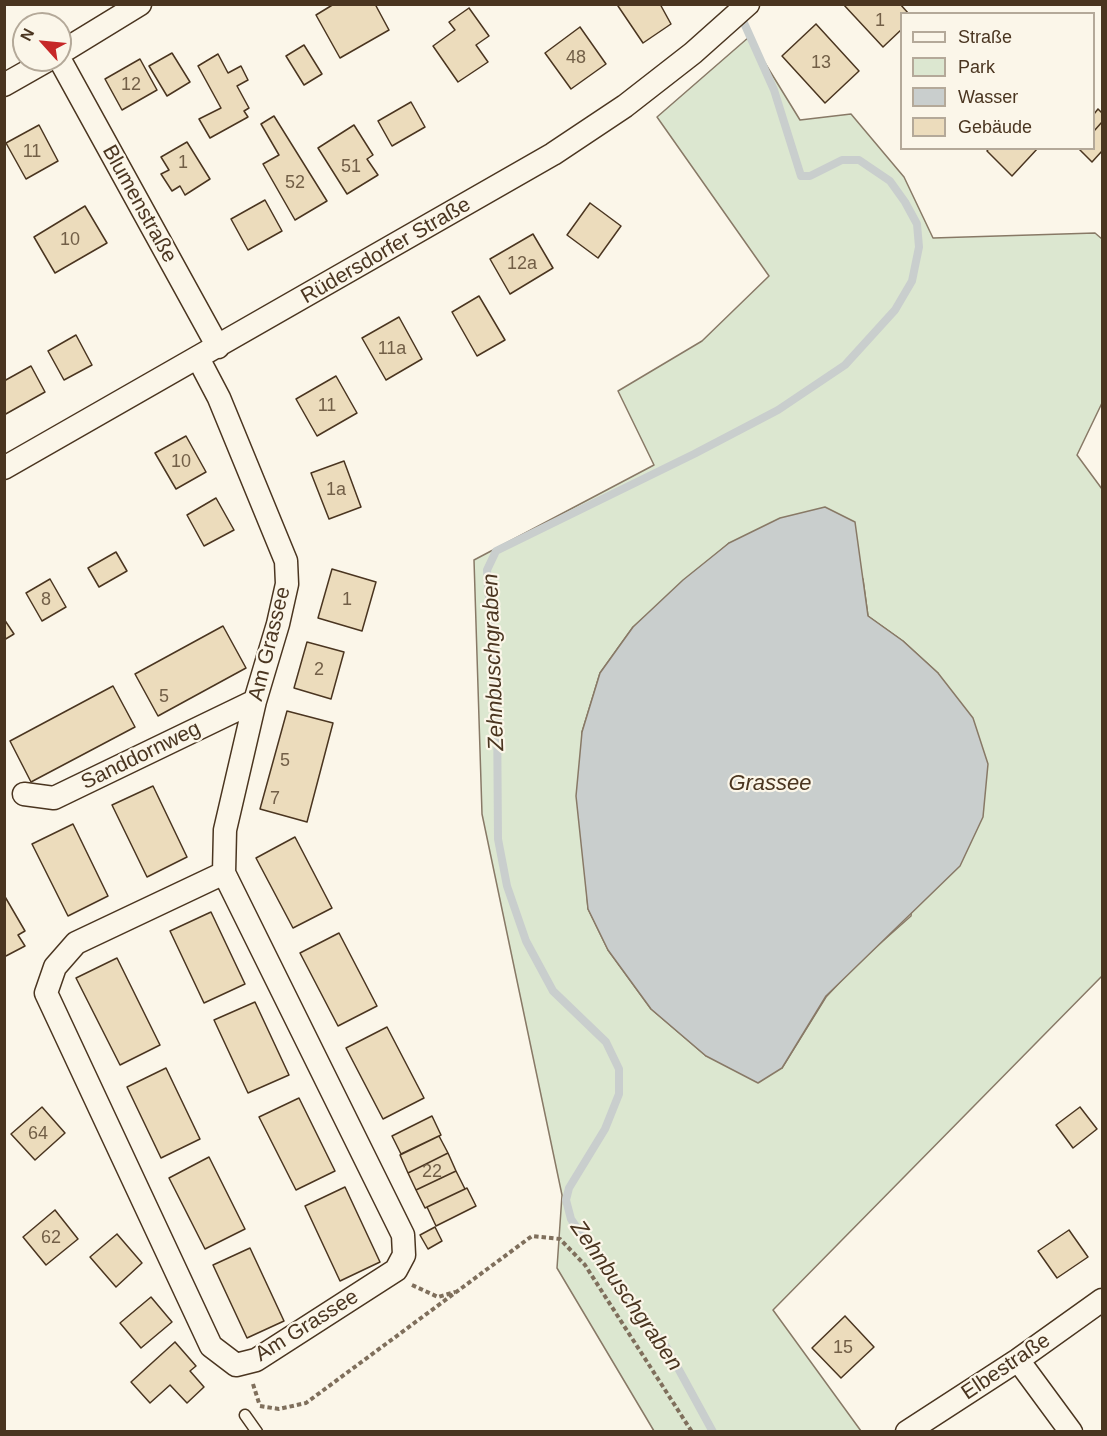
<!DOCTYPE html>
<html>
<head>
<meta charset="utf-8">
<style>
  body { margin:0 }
  #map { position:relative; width:1107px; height:1436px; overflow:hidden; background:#fbf6e9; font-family:Arial,sans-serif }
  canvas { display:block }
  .frame { position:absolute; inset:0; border:6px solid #4a3520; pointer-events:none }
  .legend { position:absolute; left:900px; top:12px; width:195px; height:138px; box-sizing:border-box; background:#fbf6e9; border:2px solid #b4a999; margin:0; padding:8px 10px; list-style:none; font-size:18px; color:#4a3520 }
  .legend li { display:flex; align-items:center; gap:12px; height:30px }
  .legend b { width:30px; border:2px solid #b4a999 }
  .north { position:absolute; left:12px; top:12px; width:60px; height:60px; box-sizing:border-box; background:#fbf6e9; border:2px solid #b4a999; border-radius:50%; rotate:297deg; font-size:16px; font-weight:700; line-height:24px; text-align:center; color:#4a3520 }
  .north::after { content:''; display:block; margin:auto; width:21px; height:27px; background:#c62828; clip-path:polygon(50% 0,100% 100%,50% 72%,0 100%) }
</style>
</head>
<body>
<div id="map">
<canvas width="1107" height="1436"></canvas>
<div class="frame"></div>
<ul class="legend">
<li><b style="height:8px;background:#fbf6e9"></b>Straße</li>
<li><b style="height:16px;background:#dce7d0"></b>Park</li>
<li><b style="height:16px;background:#c9cecd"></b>Wasser</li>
<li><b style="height:16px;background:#ecdcbc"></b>Gebäude</li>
</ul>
<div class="north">N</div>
</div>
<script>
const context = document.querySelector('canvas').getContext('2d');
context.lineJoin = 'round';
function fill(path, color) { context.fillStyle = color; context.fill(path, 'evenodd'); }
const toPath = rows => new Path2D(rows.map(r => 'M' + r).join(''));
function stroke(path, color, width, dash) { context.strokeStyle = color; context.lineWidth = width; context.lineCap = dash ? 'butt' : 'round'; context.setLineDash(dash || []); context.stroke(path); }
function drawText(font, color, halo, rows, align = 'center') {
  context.font = font + ' Arial,sans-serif'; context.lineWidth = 4.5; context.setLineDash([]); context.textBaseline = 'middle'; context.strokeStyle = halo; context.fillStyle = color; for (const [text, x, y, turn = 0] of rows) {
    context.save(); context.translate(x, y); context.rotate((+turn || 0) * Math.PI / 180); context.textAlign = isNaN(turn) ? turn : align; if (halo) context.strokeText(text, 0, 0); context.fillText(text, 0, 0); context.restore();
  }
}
const green = toPath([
  [749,37,800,120,851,114,904,177,933,238,1095,233,1102,239,1102,403,1077,455,1102,489,1102,976,773,1310,861,1431,654,1431,557,1268,562,1195,482,814,474,560,654,465,618,391,702,341,769,276,657,117,749,37],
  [729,543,863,579,868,616,903,641,938,673,911,916,857,964,826,997,782,1068,706,1056,651,1009,608,950,588,909,584,856,582,732,600,673,633,627,729,543]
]);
fill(green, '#dce7d0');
stroke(green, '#887966', 1.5);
const water = toPath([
  [825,507,855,522,868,616,903,641,938,673,973,718,988,764,983,817,960,866,826,996,782,1068,758,1083,706,1056,651,1009,608,950,588,909,576,796,582,732,600,673,633,627,683,580,729,543,780,518,825,507]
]);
fill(water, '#c9cecd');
stroke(water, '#887966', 1.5);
stroke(toPath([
  [713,1432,667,1348,605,1269,571,1219,566,1200,569,1188,605,1129,619,1094,619,1069,606,1042,553,991,526,941,507,886,498,839,497,704,487,570,496,551,694,454,778,410,845,365,895,310,912,281,919,247,917,224,905,202,890,181,859,160,842,160,810,176,801,176,774,90,740,14]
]), '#c9cecd', 8);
const building = toPath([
  [334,4,375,4,389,30,340,58,316,15,334,4],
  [621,4,660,4,671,24,643,43,618,6,621,4],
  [843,4,900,4,909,14,902,14,902,29,883,47,843,4],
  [469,8,489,36,476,45,488,62,458,82,433,46,455,30,449,22,469,8],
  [816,24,859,71,825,103,782,56,816,24],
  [580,27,606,64,571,89,545,53,580,27],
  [304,45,322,74,304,85,286,56,304,45],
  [172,53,190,82,167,96,149,66,172,53],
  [218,54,228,73,241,66,248,80,237,86,249,108,244,111,248,117,210,138,199,119,221,108,198,66,218,54],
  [140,59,157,90,122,110,105,79,140,59],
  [411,102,425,127,392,146,378,121,411,102],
  [1098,109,1102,113,1102,122,1094,131,1094,114,1098,109],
  [274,116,327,201,295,220,263,164,279,155,261,124,274,116],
  [1102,122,1102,151,1092,162,1078,148,1094,148,1094,131,1102,122],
  [39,125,58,161,26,179,6,143,39,125],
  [354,125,373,155,367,159,378,175,347,194,318,148,354,125],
  [187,142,210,179,185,195,180,186,172,191,161,174,169,170,161,157,187,142],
  [989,148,1038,148,1012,176,987,151,989,148],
  [265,200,282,231,248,250,231,219,265,200],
  [590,203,621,226,598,258,567,235,590,203],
  [85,206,107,243,55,273,34,237,85,206],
  [533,234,553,268,510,294,490,259,533,234],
  [479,296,505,340,477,356,452,312,479,296],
  [399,317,422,359,386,380,362,338,399,317],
  [76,335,92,365,64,380,48,351,76,335],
  [31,366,45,392,4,415,4,381,31,366],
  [336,376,357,413,317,436,296,399,336,376],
  [186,436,206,472,176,489,155,453,186,436],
  [344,461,361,507,329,519,311,473,344,461],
  [216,498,234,530,204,546,187,515,216,498],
  [116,552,127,571,99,587,88,568,116,552],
  [332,569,376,582,362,631,318,618,332,569],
  [50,579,66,607,42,621,26,593,50,579],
  [4,619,14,634,4,640,4,619],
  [223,626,246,668,158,716,135,674,223,626],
  [307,642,344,652,331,699,294,688,307,642],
  [113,686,135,727,31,782,10,741,113,686],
  [287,711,333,723,307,822,260,809,287,711],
  [153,786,187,857,147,877,112,805,153,786],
  [73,824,108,896,68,916,32,844,73,824],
  [295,837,332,908,293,928,256,858,295,837],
  [4,895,25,931,18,935,25,946,4,957,4,895],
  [211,912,245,984,204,1003,170,931,211,912],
  [339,933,377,1006,338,1026,300,953,339,933],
  [117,958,160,1045,120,1065,76,978,117,958],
  [255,1002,289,1075,248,1093,214,1020,255,1002],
  [387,1027,424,1098,383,1119,346,1048,387,1027],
  [166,1068,200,1139,161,1158,127,1087,166,1068],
  [299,1098,335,1171,296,1190,259,1117,299,1098],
  [42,1107,65,1133,35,1160,11,1134,42,1107],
  [1080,1107,1097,1129,1073,1148,1056,1125,1080,1107],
  [432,1116,441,1135,401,1154,392,1136,432,1116],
  [439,1136,448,1153,408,1173,400,1155,439,1136],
  [448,1153,456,1171,416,1190,408,1173,448,1153],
  [209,1157,245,1229,205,1249,169,1178,209,1157],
  [456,1171,465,1189,425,1208,416,1190,456,1171],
  [345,1187,380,1262,340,1281,305,1206,345,1187],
  [467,1188,476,1206,436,1226,427,1207,467,1188],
  [55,1210,78,1239,46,1265,23,1237,55,1210],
  [435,1227,442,1241,428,1249,420,1235,435,1227],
  [1069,1230,1088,1257,1057,1278,1038,1251,1069,1230],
  [117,1234,142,1263,116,1287,90,1257,117,1234],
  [250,1248,284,1321,247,1338,213,1265,250,1248],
  [151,1297,172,1322,141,1348,120,1323,151,1297],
  [845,1316,874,1347,841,1378,812,1348,845,1316],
  [175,1342,196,1366,190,1371,204,1387,187,1403,170,1385,150,1403,131,1382,175,1342]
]);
fill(building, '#ecdcbc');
stroke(building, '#4a3520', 1.5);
const service = toPath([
  [245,1415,257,1432]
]);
const minor = toPath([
  [60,53,140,4],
  [60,60,218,347],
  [4,85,48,60],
  [198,358,219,398,286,561,287,584,278,624,255,701,225,830,224,873,403,1235,404,1255,396,1270,256,1360,236,1365,211,1346,46,993,55,967,76,943,224,873],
  [4,468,553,154,625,106,693,53,748,4],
  [24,794,54,798,255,701],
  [1018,1360,1071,1432],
  [907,1432,1018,1360,1102,1300]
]);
stroke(service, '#4a3520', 13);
stroke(minor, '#4a3520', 25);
stroke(toPath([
  [412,1285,438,1297,455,1292],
  [253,1384,259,1403],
  [260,1406,279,1409,306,1403,532,1236,560,1239,585,1265,692,1432]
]), '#7f6f5c', 4, [4.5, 3]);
stroke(service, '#fbf6e9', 10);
stroke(minor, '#fbf6e9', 22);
drawText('18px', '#725f47', null, [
  ["1",880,21],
  ["48",576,58],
  ["13",821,63],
  ["12",131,85],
  ["11",32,152],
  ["1",183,163],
  ["51",351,167],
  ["52",295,183],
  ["10",70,240],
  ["12a",522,264],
  ["11a",392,349],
  ["11",327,406],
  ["10",181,462],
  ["1a",336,490],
  ["8",46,600],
  ["1",347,600],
  ["2",319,670],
  ["5",164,697],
  ["5",285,761],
  ["7",275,799],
  ["64",38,1134],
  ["22",432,1172],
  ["62",51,1238],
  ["15",843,1348]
]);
drawText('21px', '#4a3520', '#fbf6e9', [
  ["Blumenstraße",139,204,61],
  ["Rüdersdorfer Straße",386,251,-30],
  ["Am Grassee",270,644,-76],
  ["Sanddornweg",141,756,-26],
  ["Am Grassee",307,1326,-32],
  ["Elbestraße",1006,1367,-34]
]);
drawText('italic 22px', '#4a3520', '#fbf6e9', [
  ["Zehnbuschgraben",494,662,-92],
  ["Grassee",770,784],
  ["Zehnbuschgraben",626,1296,55]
]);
</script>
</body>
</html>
